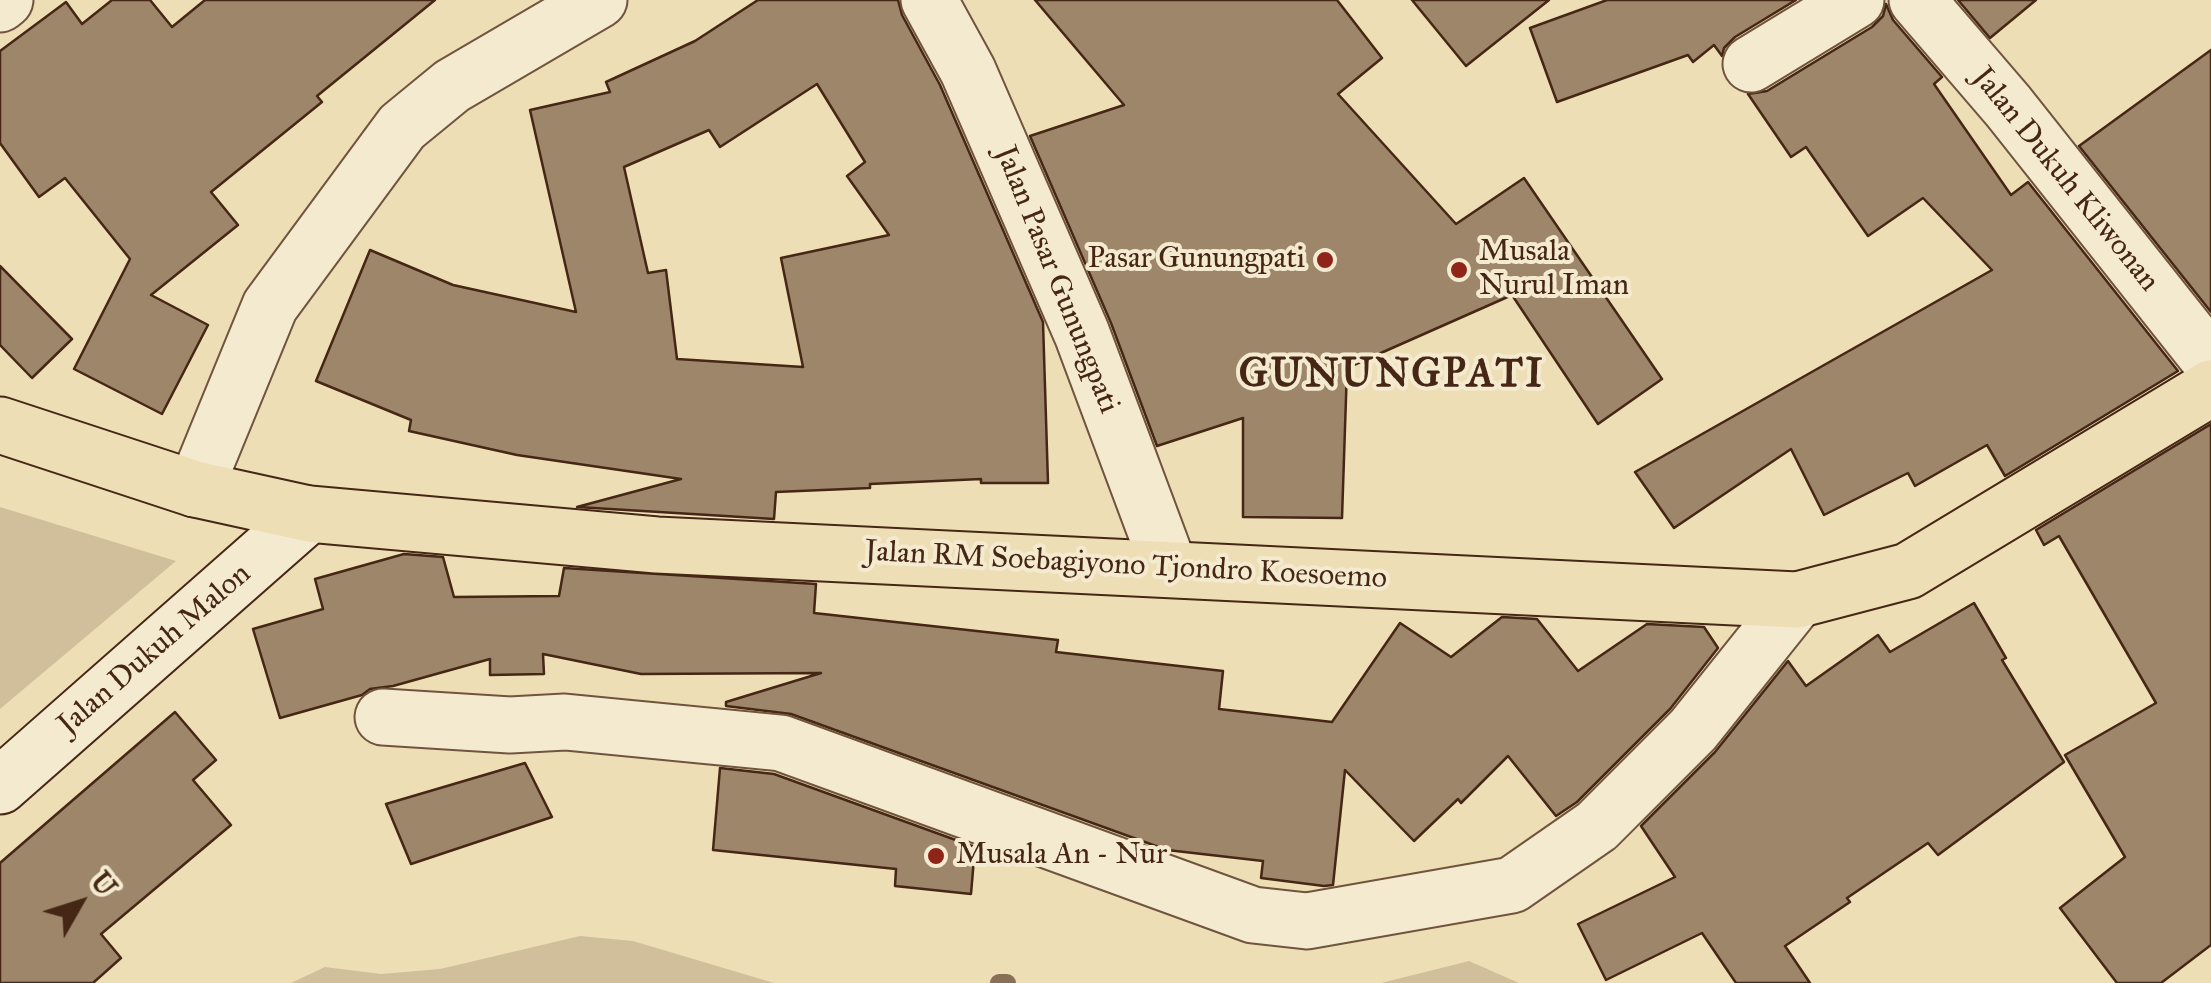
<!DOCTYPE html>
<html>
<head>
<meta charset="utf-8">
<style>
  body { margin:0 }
  #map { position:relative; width:2211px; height:983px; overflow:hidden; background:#eedeb6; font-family:"IM FELL Great Primer",serif }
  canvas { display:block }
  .north { position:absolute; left:30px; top:853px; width:100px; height:100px; -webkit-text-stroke:8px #f4ead0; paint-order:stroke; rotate:51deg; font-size:28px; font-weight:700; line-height:40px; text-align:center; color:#462615 }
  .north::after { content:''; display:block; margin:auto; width:35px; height:45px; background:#462615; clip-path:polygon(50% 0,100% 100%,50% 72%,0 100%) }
</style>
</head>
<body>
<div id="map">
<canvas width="2211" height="983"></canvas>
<div class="north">U</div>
</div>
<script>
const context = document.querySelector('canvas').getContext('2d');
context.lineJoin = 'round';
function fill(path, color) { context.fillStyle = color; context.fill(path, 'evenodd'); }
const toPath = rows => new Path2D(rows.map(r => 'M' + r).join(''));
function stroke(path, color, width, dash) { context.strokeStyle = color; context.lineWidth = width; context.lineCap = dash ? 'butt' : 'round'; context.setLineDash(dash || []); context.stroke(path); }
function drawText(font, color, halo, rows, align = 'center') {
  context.font = font + ' "IM FELL Great Primer",serif'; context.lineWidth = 8; context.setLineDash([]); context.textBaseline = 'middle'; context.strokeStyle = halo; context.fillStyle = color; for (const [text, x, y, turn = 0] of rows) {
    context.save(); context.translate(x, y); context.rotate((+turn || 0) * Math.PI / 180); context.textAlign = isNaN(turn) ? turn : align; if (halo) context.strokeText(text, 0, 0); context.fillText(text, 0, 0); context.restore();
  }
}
fill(toPath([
  [0,507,176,561,0,709],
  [580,936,633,941,774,983,291,983,325,967,381,974,440,969],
  [1469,961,1519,983,1381,983]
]), '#d1bf9b');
stroke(toPath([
  [999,983,1007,983]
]), '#896f55', 18);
const building = toPath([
  [112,0,150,0,172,27,205,0,435,0,317,96,322,102,211,192,238,225,151,295,208,325,162,414,74,369,130,259,65,178,39,197,0,143,0,51,66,2,82,24,112,0],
  [758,0,898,0,902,15,940,85,1043,322,1048,483,981,483,981,479,870,484,870,488,776,492,774,519,577,507,681,479,517,455,409,431,411,420,316,381,370,250,453,285,576,312,530,110,610,92,606,82,695,41,758,0],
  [817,84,865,162,847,176,889,235,781,258,803,367,677,359,666,270,648,273,624,167,709,130,720,147,817,84],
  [1035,0,1337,0,1382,58,1338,94,1456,224,1524,178,1662,379,1598,424,1512,295,1347,368,1342,518,1243,517,1243,418,1157,446,1111,323,1030,136,1124,105,1035,0],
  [1412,0,1549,0,1466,66,1412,0],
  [1607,0,1796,0,1735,37,1724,48,1722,56,1714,45,1693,62,1688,55,1557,102,1530,28,1607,0],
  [1958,0,2036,0,1990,38,1958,0],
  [1886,4,1893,20,1942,77,1934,84,2011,195,2028,182,2178,371,2005,476,1987,445,1915,486,1908,473,1824,515,1791,449,1674,528,1635,472,1992,270,1923,198,1868,236,1806,147,1791,157,1748,94,1767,91,1872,27,1883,16,1886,4],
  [2211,50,2211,312,2079,146,2211,50],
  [0,266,72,339,32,378,0,345,0,266],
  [2211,424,2211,945,2161,983,2117,983,2060,908,2125,857,2065,755,2156,703,2059,536,2044,545,2036,530,2211,424],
  [404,554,443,557,454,597,559,596,564,568,816,584,814,613,1058,640,1056,652,1223,671,1219,709,1332,722,1400,623,1451,657,1502,617,1537,619,1578,671,1647,624,1704,627,1718,648,1670,709,1577,802,1556,816,1508,756,1461,803,1458,799,1414,841,1345,770,1333,885,1324,886,1261,878,1263,861,1167,850,791,714,726,706,726,702,821,673,641,674,543,654,544,674,490,675,490,659,393,686,370,689,362,695,280,718,253,629,323,609,315,579,404,554],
  [1974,603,2006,658,2002,660,2064,762,1938,855,1928,843,1847,898,1850,902,1785,946,1810,983,1736,983,1702,933,1606,980,1578,924,1675,877,1641,826,1715,752,1788,661,1806,686,1878,635,1890,652,1974,603],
  [175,712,216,760,193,780,231,825,101,934,121,958,93,983,0,983,0,863,175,712],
  [525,763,552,817,411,864,386,804,525,763],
  [720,768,774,774,975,847,971,894,895,886,896,869,713,850,720,768]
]);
fill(building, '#9d8669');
stroke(building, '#462615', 2.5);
const street = toPath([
  [929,0,968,71,1082,334,1169,567],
  [1917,0,2008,106,2211,362],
  [0,4,5,0],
  [1751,64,1856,0],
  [195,489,270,306,402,127,452,86,599,0],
  [383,717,510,725,565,722,781,743,1253,915,1307,921,1512,885,1597,826,1693,730,1797,600]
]);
const secondary = toPath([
  [0,786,309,514]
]);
const primary = toPath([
  [0,425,195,489,309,514,657,545,1797,600,1908,571,2211,388]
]);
stroke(street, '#70543d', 59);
stroke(secondary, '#462615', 59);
stroke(primary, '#462615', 59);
stroke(street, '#f4ead0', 55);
stroke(secondary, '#f4ead0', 55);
stroke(primary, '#eedeb6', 55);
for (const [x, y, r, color] of [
  [1325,260,10,"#8f2418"],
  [1459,270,10,"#8f2418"],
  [936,856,10,"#8f2418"]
]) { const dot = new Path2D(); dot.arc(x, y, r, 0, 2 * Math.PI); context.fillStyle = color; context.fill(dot); stroke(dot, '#f4ead0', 4); }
drawText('30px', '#462615', '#f4ead0', [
  ["Jalan Dukuh Kliwonan",2065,180,51],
  ["Jalan Pasar Gunungpati",1056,280,68],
  ["Jalan RM Soebagiyono Tjondro Koesoemo",1126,566,3],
  ["Jalan Dukuh Malon",155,650,-41]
]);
drawText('30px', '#462615', '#f4ead0', [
  ["Musala",1479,253],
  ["Nurul Iman",1479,287],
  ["Pasar Gunungpati",1305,260,"right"],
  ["Musala An - Nur",956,856]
], 'left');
context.letterSpacing = '2.5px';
drawText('bold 40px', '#462615', '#f4ead0', [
  ["GUNUNGPATI",1392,376]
]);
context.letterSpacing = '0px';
</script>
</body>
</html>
